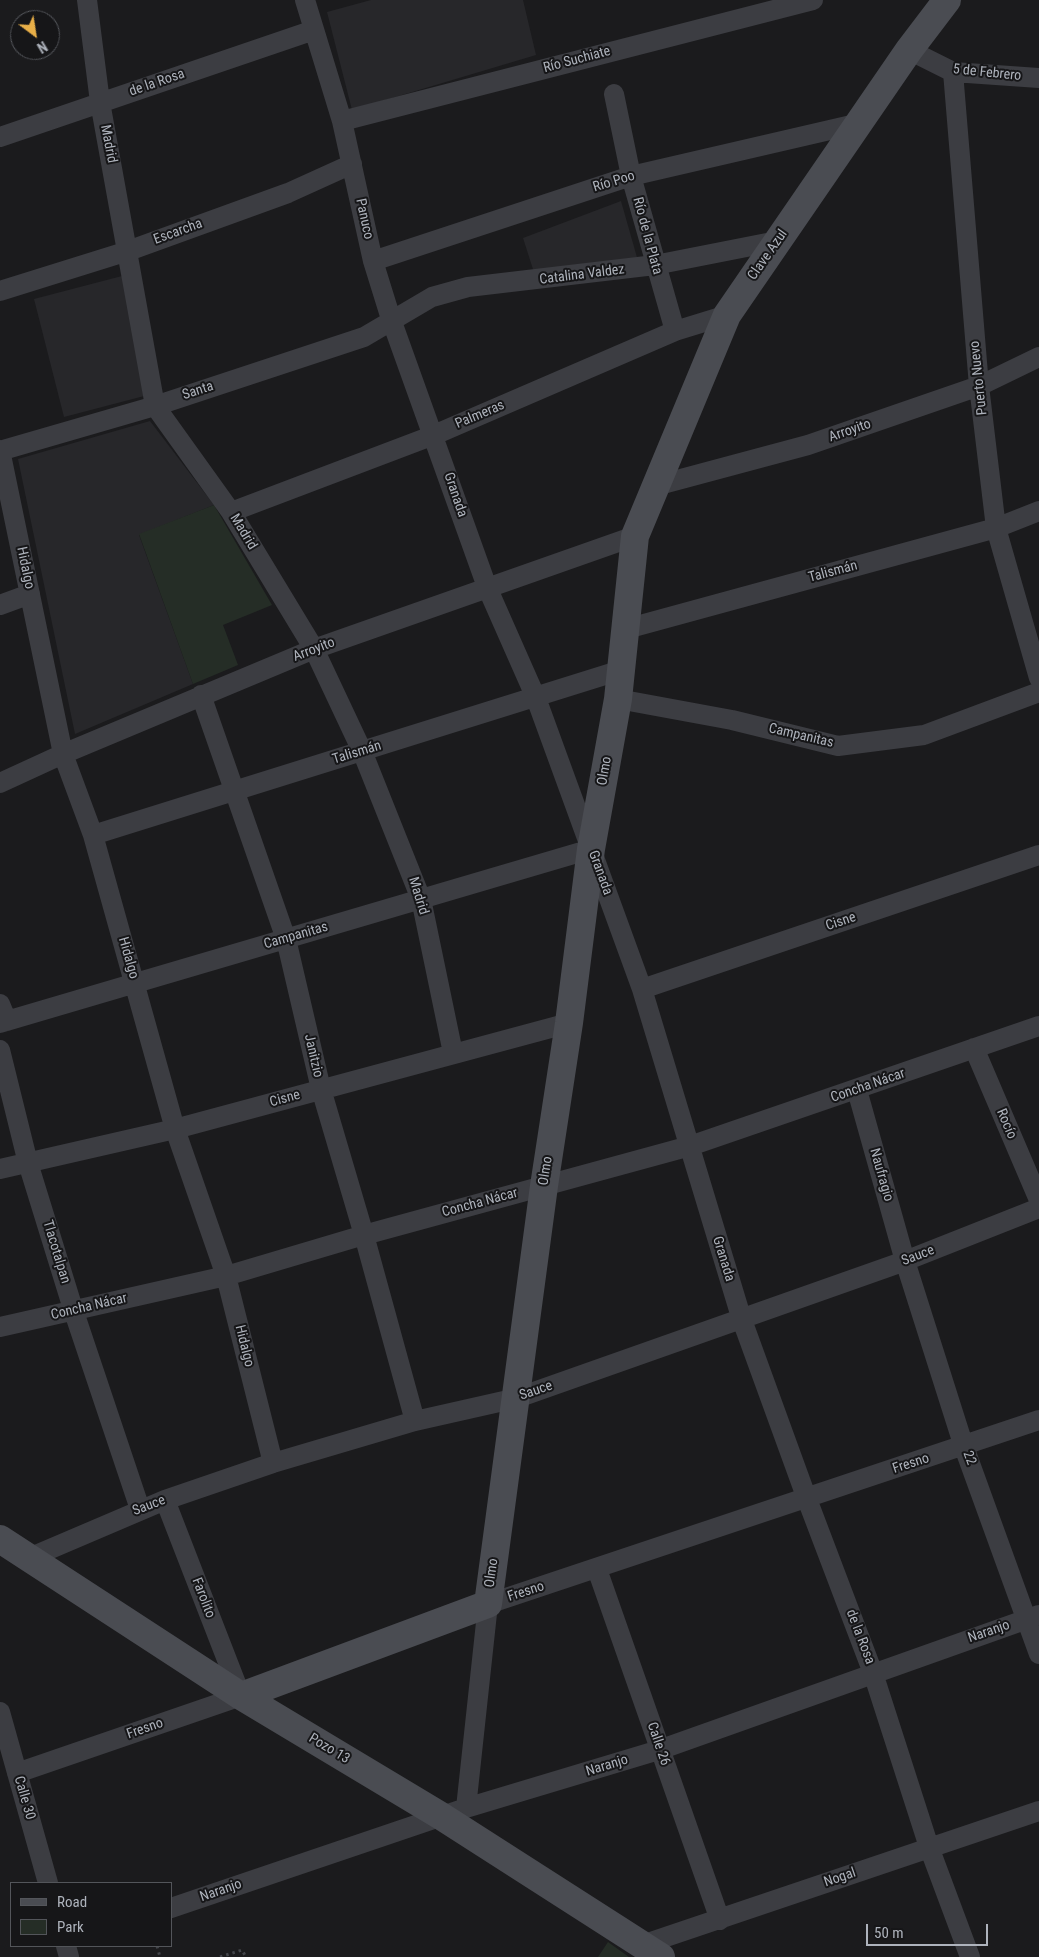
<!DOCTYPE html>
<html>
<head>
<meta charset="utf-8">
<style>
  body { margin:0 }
  #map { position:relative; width:1039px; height:1957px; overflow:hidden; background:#1b1b1d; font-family:"Roboto Condensed",sans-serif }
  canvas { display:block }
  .legend { position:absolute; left:10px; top:1882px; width:162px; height:65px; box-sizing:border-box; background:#161618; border:1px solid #53555a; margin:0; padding:6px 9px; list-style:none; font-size:15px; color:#aeb3bc }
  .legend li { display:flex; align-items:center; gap:10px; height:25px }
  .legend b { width:25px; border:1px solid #53555a }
  .north { position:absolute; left:10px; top:10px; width:50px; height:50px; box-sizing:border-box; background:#161618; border:1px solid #53555a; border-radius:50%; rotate:149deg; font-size:14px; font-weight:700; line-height:20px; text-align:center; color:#aeb3bc }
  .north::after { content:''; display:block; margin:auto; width:18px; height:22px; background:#e8af48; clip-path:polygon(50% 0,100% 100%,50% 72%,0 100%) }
  .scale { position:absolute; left:866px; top:1924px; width:122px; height:22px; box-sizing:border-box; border:2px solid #aeb3bc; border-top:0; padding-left:6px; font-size:15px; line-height:18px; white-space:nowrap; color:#aeb3bc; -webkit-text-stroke:4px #161618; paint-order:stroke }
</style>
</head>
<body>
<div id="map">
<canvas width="1039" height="1957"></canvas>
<ul class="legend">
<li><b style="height:6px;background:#4a4c52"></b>Road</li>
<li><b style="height:14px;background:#252d26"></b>Park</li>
</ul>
<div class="north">N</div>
<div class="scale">50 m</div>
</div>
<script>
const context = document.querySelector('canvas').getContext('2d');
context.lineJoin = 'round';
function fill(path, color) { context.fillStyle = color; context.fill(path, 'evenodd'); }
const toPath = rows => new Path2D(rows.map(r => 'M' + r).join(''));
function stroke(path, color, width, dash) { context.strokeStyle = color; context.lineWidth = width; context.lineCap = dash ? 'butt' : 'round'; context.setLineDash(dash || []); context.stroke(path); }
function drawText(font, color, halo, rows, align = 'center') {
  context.font = font + ' "Roboto Condensed",sans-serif'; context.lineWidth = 4; context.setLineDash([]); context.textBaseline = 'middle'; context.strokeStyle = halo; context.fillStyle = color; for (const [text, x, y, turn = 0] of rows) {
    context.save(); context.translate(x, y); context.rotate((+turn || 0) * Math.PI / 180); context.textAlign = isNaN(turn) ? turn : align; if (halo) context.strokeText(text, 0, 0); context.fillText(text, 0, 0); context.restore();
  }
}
fill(toPath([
  [371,0,523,0,536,55,352,110,327,12],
  [621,201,640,268,539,288,523,238],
  [122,276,148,395,64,417,34,299],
  [150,421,214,505,139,535,193,684,75,734,18,459]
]), '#27272a');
fill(toPath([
  [214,505,272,605,223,625,238,665,193,684,139,534],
  [608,1942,629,1957,598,1957]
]), '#252d26');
stroke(toPath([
  [157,1946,160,1957],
  [220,1957,242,1950,246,1957]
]), '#424449', 3, [2.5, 4]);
stroke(toPath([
  [87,0,100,102,155,406,231,512,314,649,362,751,421,899,453,1053],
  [305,0,342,121,373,261,391,319,487,587,536,698,642,989,742,1320,807,1499,873,1673,929,1847,970,1957],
  [909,50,953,72,1039,78],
  [953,72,979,386,996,528,1039,678],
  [614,94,631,176,675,331],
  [342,121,813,0],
  [0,137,314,30],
  [373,261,631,176,860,123],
  [0,291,128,251,288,193,352,164],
  [0,450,63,754,93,835,175,1129,226,1276,273,1463],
  [0,451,155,406,364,337,432,297,468,287,655,265,777,241],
  [655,486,808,445,979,386,1039,357],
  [231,512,434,435,675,331,727,315],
  [0,605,30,594],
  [626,629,996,528,1039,511],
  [201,695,286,939,321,1089,364,1235,415,1421],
  [618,699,732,720,838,746,924,735,1039,692],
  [0,783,63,754,314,649,635,536],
  [93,835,621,670],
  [642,989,1039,855],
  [0,1004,7,1021],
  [0,1023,591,849],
  [974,1048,1039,1200],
  [0,1050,28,1163,74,1312,140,1509],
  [857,1090,905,1261,964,1447,1039,1654],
  [0,1169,175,1129,569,1023],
  [0,1327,226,1276,364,1235,690,1146,1039,1026],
  [29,1558,165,1500,273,1463,415,1421,517,1398,905,1261,1039,1208],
  [597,1569,720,1920],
  [0,1712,48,1883],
  [17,1773,241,1696,165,1500],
  [466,1808,488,1604,1039,1420],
  [171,1908,466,1808,659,1750,1039,1615],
  [642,1945,1039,1811],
  [66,1946,69,1957]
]), '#3c3d42', 20);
stroke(toPath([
  [0,1539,241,1696,441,1816,661,1957],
  [241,1696,488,1604,544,1186,569,1023,591,849,618,699,635,536,727,315,909,50,947,0]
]), '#4a4c52', 28);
drawText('14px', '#aeb3bc', '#161618', [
  ["Río Suchiate",577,60,-15],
  ["5 de Febrero",987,73,6],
  ["de la Rosa",157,83,-19],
  ["Madrid",108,144,79],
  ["Río Poo",614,182,-17],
  ["Panuco",364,219,78],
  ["Escarcha",178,232,-20],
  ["Río de la Plata",647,236,75],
  ["Clave Azul",768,255,-55],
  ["Catalina Valdez",582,275,-7],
  ["Puerto Nuevo",979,378,-96],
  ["Santa",198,391,-18],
  ["Palmeras",480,415,-23],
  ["Arroyito",850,431,-19],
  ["Granada",455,495,71],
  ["Madrid",243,532,59],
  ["Hidalgo",25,568,78],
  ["Talismán",833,572,-15],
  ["Arroyito",314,650,-21],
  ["Campanitas",801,736,13],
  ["Talismán",357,753,-17],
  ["Olmo",605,771,-80],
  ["Granada",600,873,70],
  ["Madrid",418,896,73],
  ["Cisne",841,922,-19],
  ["Campanitas",296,936,-16],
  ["Hidalgo",128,958,74],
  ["Janitzio",313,1056,77],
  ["Concha Nácar",868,1086,-19],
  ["Cisne",285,1099,-15],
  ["Rocío",1006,1124,67],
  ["Olmo",546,1171,-81],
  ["Naufragio",881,1175,74],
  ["Concha Nácar",480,1203,-15],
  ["Tlacotalpan",56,1252,73],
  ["Sauce",918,1256,-21],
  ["Granada",723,1259,73],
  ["Concha Nácar",89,1307,-13],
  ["Hidalgo",244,1346,76],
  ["Sauce",536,1391,-19],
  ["22",969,1458,70],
  ["Fresno",911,1464,-18],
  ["Sauce",149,1506,-21],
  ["Olmo",492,1573,-82],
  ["Fresno",526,1592,-18],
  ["Farolito",203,1598,69],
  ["Naranjo",989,1632,-19],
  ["de la Rosa",860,1637,69],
  ["Fresno",145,1729,-19],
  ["Calle 26",658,1744,71],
  ["Pozo 13",329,1749,31],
  ["Naranjo",607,1766,-17],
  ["Calle 30",24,1798,74],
  ["Nogal",840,1878,-19],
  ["Naranjo",221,1891,-19]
]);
</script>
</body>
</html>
